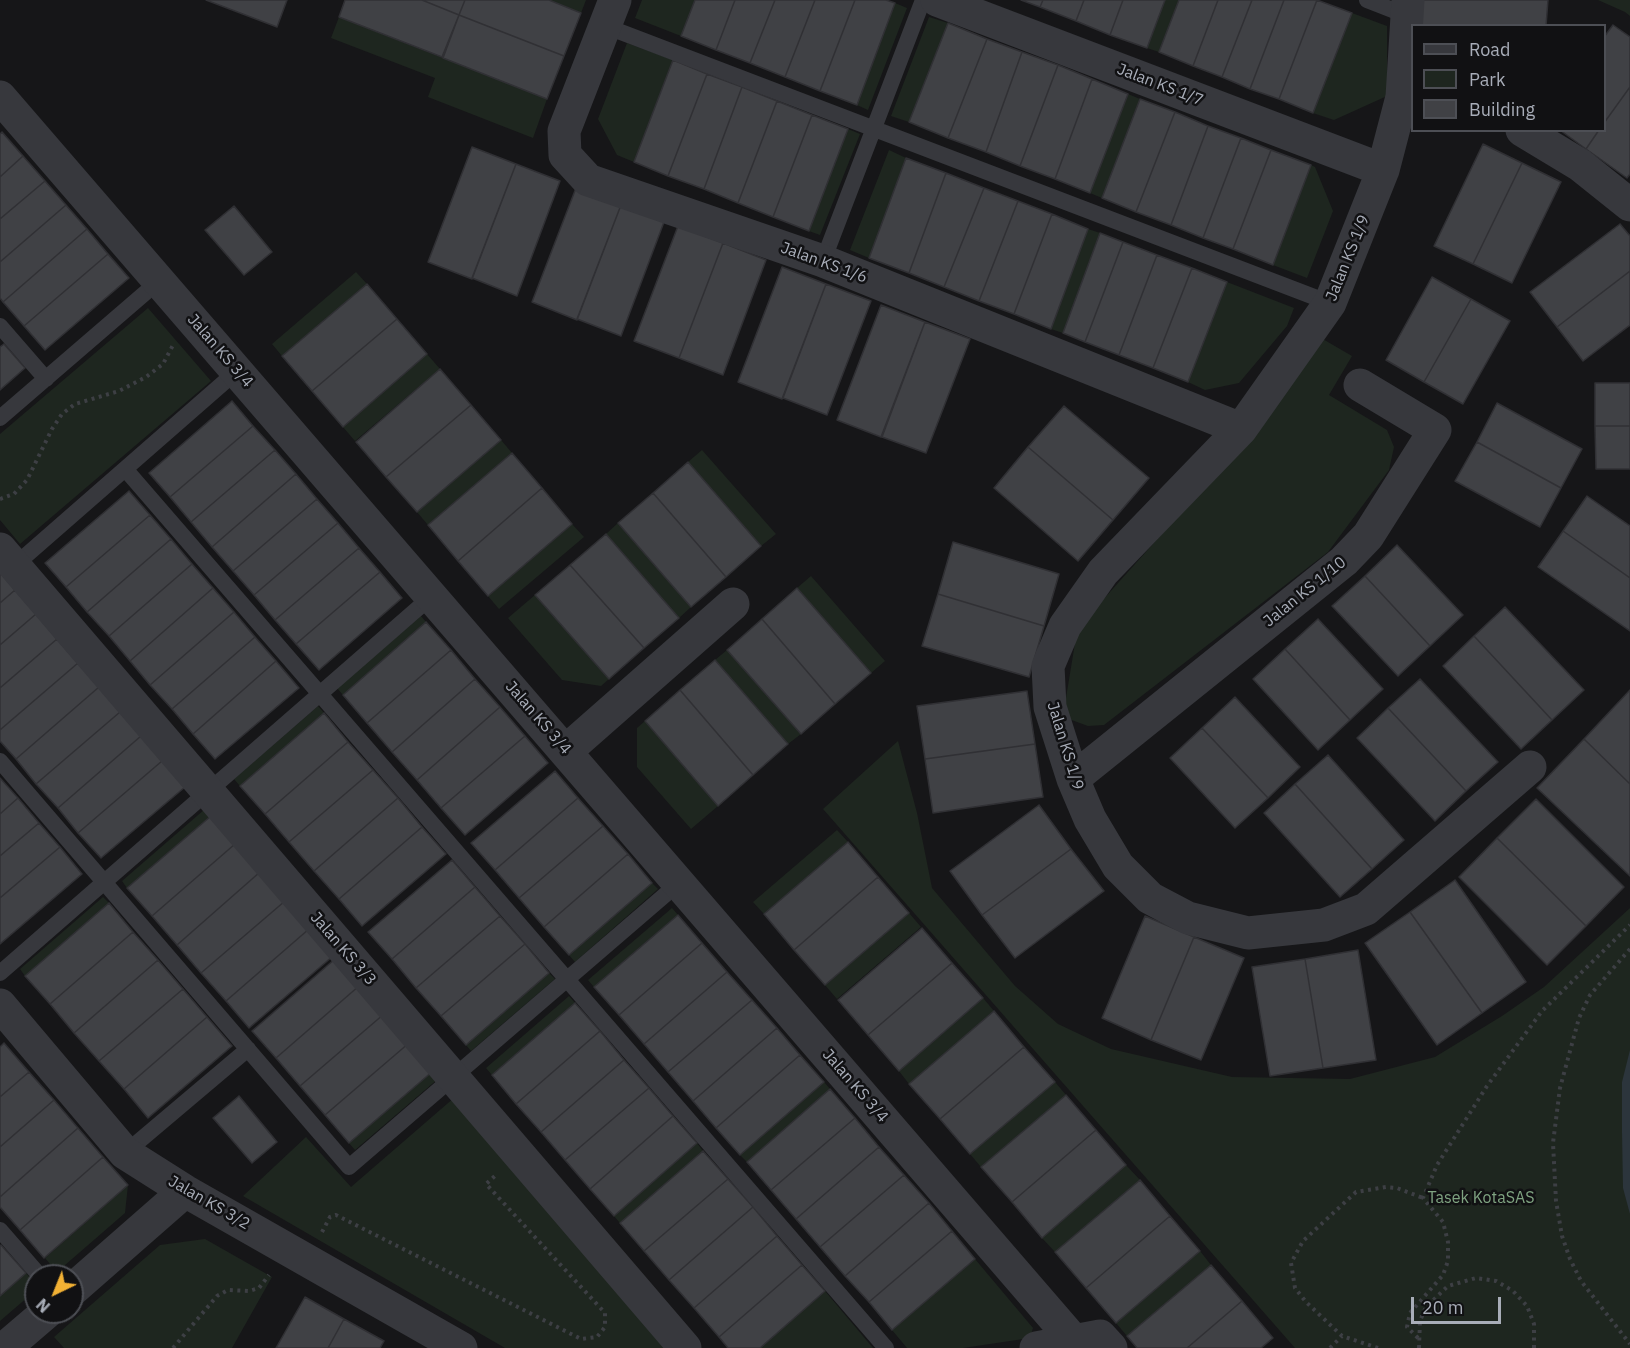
<!DOCTYPE html>
<html>
<head>
<meta charset="utf-8">
<style>
  body { margin:0 }
  #map { position:relative; width:1630px; height:1348px; overflow:hidden; background:#161618; font-family:"IBM Plex Sans",sans-serif }
  canvas { display:block }
  .legend { position:absolute; left:1411px; top:24px; width:195px; height:108px; box-sizing:border-box; background:#111113; border:2px solid #4d4f55; margin:0; padding:8px 10px; list-style:none; font-size:18px; color:#a8adb8 }
  .legend li { display:flex; align-items:center; gap:12px; height:30px }
  .legend b { width:30px; border:2px solid #4d4f55 }
  .north { position:absolute; left:24px; top:1264px; width:60px; height:60px; box-sizing:border-box; background:#111113; border:2px solid #4d4f55; border-radius:50%; rotate:223deg; font-size:16px; font-weight:700; line-height:24px; text-align:center; color:#a8adb8 }
  .north::after { content:''; display:block; margin:auto; width:21px; height:27px; background:#f2b134; clip-path:polygon(50% 0,100% 100%,50% 72%,0 100%) }
  .scale { position:absolute; left:1411px; top:1297px; width:90px; height:27px; box-sizing:border-box; border:3px solid #a8adb8; border-top:0; padding-left:8px; font-size:18px; line-height:21px; white-space:nowrap; color:#a8adb8; -webkit-text-stroke:4px #111113; paint-order:stroke }
</style>
</head>
<body>
<div id="map">
<canvas width="1630" height="1348"></canvas>
<ul class="legend">
<li><b style="height:8px;background:#37383d"></b>Road</li>
<li><b style="height:16px;background:#1e261f"></b>Park</li>
<li><b style="height:16px;background:#404145"></b>Building</li>
</ul>
<div class="north">N</div>
<div class="scale">20 m</div>
</div>
<script>
const context = document.querySelector('canvas').getContext('2d');
context.lineJoin = 'round';
function fill(path, color) { context.fillStyle = color; context.fill(path, 'evenodd'); }
const toPath = rows => new Path2D(rows.map(r => 'M' + r).join(''));
function stroke(path, color, width, dash) { context.strokeStyle = color; context.lineWidth = width; context.lineCap = dash ? 'butt' : 'round'; context.setLineDash(dash || []); context.stroke(path); }
function drawText(font, color, halo, rows, align = 'center') {
  context.font = font + ' "IBM Plex Sans",sans-serif'; context.lineWidth = 5; context.setLineDash([]); context.textBaseline = 'middle'; context.strokeStyle = halo; context.fillStyle = color; for (const [text, x, y, turn = 0] of rows) {
    context.save(); context.translate(x, y); context.rotate((+turn || 0) * Math.PI / 180); context.textAlign = isNaN(turn) ? turn : align; if (halo) context.strokeText(text, 0, 0); context.fillText(text, 0, 0); context.restore();
  }
}
fill(toPath([
  [549,0,586,0,581,13],
  [642,0,695,0,681,36,635,18],
  [1165,0,1179,0,1159,52,1147,48],
  [1598,0,1630,0,1630,16,1625,12],
  [895,3,907,8,868,110,857,105],
  [1352,13,1387,26,1387,96,1334,120,1313,113],
  [339,17,547,99,533,138,428,97,435,78,331,38],
  [929,17,948,23,909,122,891,116],
  [627,43,673,60,634,162,617,155,598,119],
  [1128,94,1140,99,1102,198,1090,193],
  [848,129,860,134,820,235,809,231],
  [889,150,906,158,869,258,850,250],
  [1311,165,1315,167,1333,211,1307,278,1273,265],
  [1088,229,1100,233,1063,333,1051,329],
  [356,272,367,284,282,356,272,344],
  [1227,282,1294,308,1287,326,1239,383,1205,390,1188,382],
  [148,308,211,381,20,544,0,520,0,434],
  [1321,338,1352,356,1329,395,1387,430,1394,447,1389,470,1328,552,1104,725,1088,726,1069,719,1064,710,1076,637,1084,621,1239,448],
  [427,354,440,369,355,441,343,427],
  [501,440,512,453,428,525,417,512],
  [702,450,776,534,761,546,688,462],
  [618,523,691,607,679,618,606,534],
  [572,524,584,537,499,609,488,596],
  [811,576,885,661,871,673,797,588],
  [535,595,609,679,601,686,562,680,508,618],
  [421,616,426,622,343,695,337,688],
  [727,650,801,734,788,744,715,660],
  [318,706,324,713,240,786,234,779],
  [645,721,718,806,691,829,637,767,637,728],
  [898,741,917,813,932,888,1015,986,1058,1024,1111,1049,1232,1077,1350,1079,1435,1057,1502,1016,1544,987,1630,908,1630,1348,1295,1348,823,809],
  [205,809,211,816,127,888,122,881],
  [837,830,848,842,764,914,753,902],
  [652,883,658,889,575,962,569,955],
  [103,897,109,903,25,976,20,969],
  [672,908,678,915,594,987,588,980],
  [909,913,921,927,837,999,825,985],
  [549,973,555,979,471,1051,466,1045],
  [569,996,575,1003,492,1075,486,1068],
  [983,998,994,1011,909,1084,899,1071],
  [433,1071,439,1078,355,1150,349,1143],
  [824,1082,830,1089,747,1162,740,1155],
  [1055,1082,1066,1095,981,1167,970,1154],
  [455,1097,666,1348,505,1348,243,1196,306,1137,351,1187],
  [697,1143,703,1151,620,1223,614,1216],
  [1126,1165,1140,1180,1055,1252,1042,1238],
  [128,1185,125,1213,57,1272,45,1258],
  [205,1239,272,1277,232,1348,64,1348,54,1337,160,1245],
  [1200,1251,1211,1265,1127,1336,1116,1323],
  [975,1259,1033,1328,1030,1338,963,1348,907,1348,892,1330],
  [26,1273,36,1284,36,1290,0,1321,0,1296],
  [825,1291,873,1348,760,1348]
]), '#1e261f');
fill(toPath([
  [1630,1050,1630,1214,1623,1188,1622,1132,1622,1082]
]), '#2c353c');
const building = toPath([
  [206,0,287,0,277,27,206,0],
  [345,0,422,0,459,15,442,57,339,17,345,0],
  [422,0,465,0,459,15,422,0],
  [465,0,549,0,581,13,564,56,459,15,465,0],
  [695,0,735,0,716,50,681,36,695,0],
  [735,0,775,0,750,63,716,50,735,0],
  [775,0,815,0,785,77,750,63,775,0],
  [815,0,855,0,820,91,785,77,815,0],
  [855,0,886,0,895,3,857,105,820,91,855,0],
  [1021,0,1043,0,1040,7,1021,0],
  [1043,0,1084,0,1076,21,1040,7,1043,0],
  [1084,0,1123,0,1110,35,1076,21,1084,0],
  [1123,0,1165,0,1147,48,1110,35,1123,0],
  [1179,0,1218,0,1193,66,1159,52,1179,0],
  [1218,0,1252,0,1222,77,1193,66,1218,0],
  [1252,0,1284,0,1250,89,1222,77,1252,0],
  [1284,0,1317,0,1279,99,1250,89,1284,0],
  [1317,0,1352,13,1313,113,1279,99,1317,0],
  [1420,0,1548,0,1546,26,1418,26,1420,0],
  [459,15,564,56,547,99,443,58,459,15],
  [948,23,987,39,948,138,909,122,948,23],
  [1613,25,1630,37,1630,87,1604,123,1604,37,1613,25],
  [987,39,1022,52,986,152,948,138,987,39],
  [1022,52,1058,65,1020,166,986,152,1022,52],
  [673,60,707,74,668,176,634,162,673,60],
  [1058,65,1092,79,1055,179,1020,166,1058,65],
  [707,74,742,87,704,189,668,176,707,74],
  [1092,79,1128,94,1090,193,1055,179,1092,79],
  [742,87,777,101,738,203,704,189,742,87],
  [1630,87,1630,174,1627,178,1586,149,1599,130,1604,130,1604,123,1630,87],
  [1140,99,1175,112,1136,212,1102,198,1140,99],
  [777,101,812,115,773,217,738,203,777,101],
  [1175,112,1208,126,1171,225,1136,212,1175,112],
  [812,115,848,129,809,231,773,217,812,115],
  [1208,126,1241,138,1203,238,1171,225,1208,126],
  [1560,130,1599,130,1586,149,1560,130],
  [2,132,23,156,0,177,0,134,2,132],
  [1241,138,1271,150,1233,249,1203,238,1241,138],
  [1483,144,1522,163,1473,264,1434,246,1483,144],
  [472,147,516,164,472,279,428,262,472,147],
  [1271,150,1311,165,1273,265,1233,249,1271,150],
  [23,156,45,181,0,219,0,177,23,156],
  [906,158,946,173,909,273,869,258,906,158],
  [1522,163,1561,182,1512,283,1473,264,1522,163],
  [516,164,560,181,517,296,472,278,516,164],
  [946,173,984,188,944,287,909,273,946,173],
  [45,181,66,205,0,262,0,219,45,181],
  [576,188,621,205,577,320,532,302,576,188],
  [984,188,1018,201,979,301,944,287,984,188],
  [1018,201,1052,214,1014,314,979,301,1018,201],
  [66,205,87,229,3,302,0,298,0,262,66,205],
  [621,205,664,222,621,336,577,319,621,205],
  [234,206,272,252,244,275,205,230,234,206],
  [1052,214,1088,229,1051,329,1014,314,1052,214],
  [1620,224,1630,236,1630,271,1557,327,1530,292,1620,224],
  [678,226,723,243,679,358,634,341,678,226],
  [87,229,108,254,24,326,3,302,87,229],
  [1100,233,1123,242,1085,342,1063,333,1100,233],
  [1123,242,1157,255,1119,355,1085,342,1123,242],
  [723,243,766,260,723,375,679,358,723,243],
  [108,254,129,278,45,350,24,326,108,254],
  [1157,255,1192,268,1153,368,1119,355,1157,255],
  [782,267,826,284,782,399,738,382,782,267],
  [1192,268,1227,282,1188,382,1153,368,1192,268],
  [1630,271,1630,325,1583,361,1557,327,1630,271],
  [1432,277,1471,299,1424,382,1386,360,1432,277],
  [367,284,397,319,312,391,282,356,367,284],
  [826,284,871,301,827,415,783,398,826,284],
  [1471,299,1510,321,1463,404,1424,382,1471,299],
  [881,305,925,322,881,437,837,420,881,305],
  [397,319,427,354,343,427,312,391,397,319],
  [925,322,970,339,926,453,882,437,925,322],
  [4,344,25,368,0,390,0,347,4,344],
  [440,369,471,405,386,477,356,442,440,369],
  [1595,383,1630,383,1630,426,1595,426,1595,383],
  [232,401,253,426,170,497,149,473,232,401],
  [1497,403,1582,449,1561,488,1477,442,1497,403],
  [471,405,501,440,417,512,386,477,471,405],
  [1064,406,1149,478,1113,520,1028,447,1064,406],
  [253,426,275,450,191,522,170,497,253,426],
  [1595,426,1630,426,1630,469,1596,469,1595,426],
  [1477,442,1561,488,1540,527,1455,481,1477,442],
  [1028,447,1113,520,1078,561,994,488,1028,447],
  [275,450,296,474,212,547,191,522,275,450],
  [512,453,542,488,458,561,428,525,512,453],
  [688,462,761,546,726,577,653,493,688,462],
  [296,474,317,499,233,571,212,547,296,474],
  [542,488,572,524,488,596,458,561,542,488],
  [129,491,150,515,66,587,45,563,129,491],
  [653,493,726,577,691,607,618,523,653,493],
  [1587,496,1630,526,1630,578,1563,531,1587,496],
  [317,499,338,523,254,595,233,571,317,499],
  [150,515,171,539,87,612,66,587,150,515],
  [338,523,359,548,275,620,254,595,338,523],
  [1563,531,1630,578,1630,631,1538,567,1563,531],
  [606,534,679,618,644,648,570,565,606,534],
  [171,539,192,564,109,636,87,612,171,539],
  [953,542,1059,574,1044,626,938,594,953,542],
  [1397,545,1463,615,1430,646,1365,576,1397,545],
  [359,548,380,572,296,644,275,620,359,548],
  [192,564,213,588,130,661,109,636,192,564],
  [570,565,644,648,609,679,535,595,570,565],
  [0,572,15,590,0,603,0,572],
  [380,572,402,598,319,670,296,644,380,572],
  [1365,576,1430,646,1398,676,1332,606,1365,576],
  [213,588,234,612,150,685,130,661,213,588],
  [797,588,871,673,835,704,762,619,797,588],
  [15,590,36,614,0,645,0,603,15,590],
  [938,594,1044,626,1029,677,922,646,938,594],
  [1505,607,1584,690,1552,720,1474,636,1505,607],
  [234,612,255,637,172,709,150,685,234,612],
  [36,614,57,639,0,688,0,645,36,614],
  [762,619,835,704,801,734,727,650,762,619],
  [1318,619,1383,689,1350,720,1285,649,1318,619],
  [426,622,451,650,367,723,343,695,426,622],
  [1474,636,1552,720,1521,749,1443,666,1474,636],
  [255,637,276,661,193,734,172,709,255,637],
  [57,639,78,663,0,730,0,688,57,639],
  [1285,649,1350,720,1318,750,1253,679,1285,649],
  [451,650,475,679,392,752,367,723,451,650],
  [715,660,788,744,753,775,680,690,715,660],
  [276,661,299,688,215,759,193,734,276,661],
  [78,663,99,687,16,759,0,741,0,730,78,663],
  [475,679,500,707,417,780,392,752,475,679],
  [1420,679,1498,762,1466,791,1388,708,1420,679],
  [99,687,120,712,36,784,16,759,99,687],
  [680,690,753,775,718,806,645,721,680,690],
  [1630,690,1630,784,1584,739,1630,690],
  [1027,691,1035,744,925,759,917,706,1027,691],
  [1235,697,1300,767,1268,798,1202,728,1235,697],
  [500,707,525,736,441,808,417,780,500,707],
  [1388,708,1466,791,1435,821,1357,738,1388,708],
  [120,712,141,736,58,808,36,784,120,712],
  [324,713,348,742,265,814,240,786,324,713],
  [1202,728,1268,798,1235,828,1170,758,1202,728],
  [141,736,162,761,78,833,58,808,141,736],
  [525,736,548,763,465,835,441,808,525,736],
  [1584,739,1630,784,1630,876,1537,788,1584,739],
  [348,742,373,770,289,842,265,814,348,742],
  [1035,744,1043,797,933,813,925,759,1035,744],
  [1328,755,1404,840,1372,869,1295,784,1328,755],
  [162,761,185,787,101,858,78,833,162,761],
  [373,770,398,798,314,871,289,842,373,770],
  [555,771,578,798,495,870,471,843,555,771],
  [0,778,18,798,0,814,0,778],
  [1295,784,1372,869,1340,897,1264,813,1295,784],
  [18,798,39,823,0,856,0,814,18,798],
  [398,798,422,827,339,899,314,871,398,798],
  [578,798,603,826,519,898,495,870,578,798],
  [1536,799,1624,887,1586,926,1497,838,1536,799],
  [1039,805,1071,849,982,915,950,871,1039,805],
  [211,816,235,844,152,916,127,888,211,816],
  [39,823,60,847,0,898,0,856,39,823],
  [603,826,628,854,544,927,519,898,603,826],
  [422,827,446,854,362,926,339,899,422,827],
  [1497,838,1586,926,1547,965,1459,877,1497,838],
  [848,842,878,877,794,950,764,914,848,842],
  [235,844,260,872,177,945,152,916,235,844],
  [60,847,82,874,0,944,0,898,60,847],
  [1071,849,1104,891,1015,958,982,915,1071,849],
  [628,854,652,883,569,955,544,927,628,854],
  [452,860,475,887,392,959,368,932,452,860],
  [260,872,285,901,201,973,177,945,260,872],
  [878,877,909,913,825,985,794,950,878,877],
  [1455,880,1526,982,1482,1013,1410,912,1455,880],
  [475,887,500,916,416,988,392,959,475,887],
  [285,901,309,929,226,1001,201,973,285,901],
  [109,903,133,932,50,1004,25,976,109,903],
  [1410,912,1482,1013,1437,1045,1365,943,1410,912],
  [678,915,702,943,619,1015,594,987,678,915],
  [500,916,525,944,441,1016,416,988,500,916],
  [1145,916,1194,937,1151,1040,1102,1018,1145,916],
  [922,928,952,963,868,1035,838,1000,922,928],
  [309,929,333,956,249,1028,226,1001,309,929],
  [133,932,158,960,74,1033,50,1004,133,932],
  [1194,937,1244,958,1201,1060,1151,1040,1194,937],
  [702,943,727,972,644,1044,619,1015,702,943],
  [525,944,549,973,466,1045,441,1016,525,944],
  [1358,950,1376,1060,1323,1068,1305,959,1358,950],
  [335,959,359,986,276,1058,252,1031,335,959],
  [1305,959,1323,1068,1270,1076,1252,967,1305,959],
  [158,960,183,989,99,1061,74,1033,158,960],
  [952,963,983,998,899,1071,868,1035,952,963],
  [727,972,752,1000,668,1072,644,1044,727,972],
  [359,986,384,1014,300,1086,276,1058,359,986],
  [183,989,207,1017,124,1089,99,1061,183,989],
  [752,1000,777,1028,693,1101,668,1072,752,1000],
  [575,1003,600,1031,516,1104,492,1075,575,1003],
  [994,1011,1024,1047,940,1119,909,1084,994,1011],
  [384,1014,409,1043,325,1115,300,1086,384,1014],
  [207,1017,232,1046,148,1118,124,1089,207,1017],
  [777,1028,800,1055,716,1128,693,1101,777,1028],
  [600,1031,624,1060,541,1132,516,1104,600,1031],
  [4,1043,29,1072,0,1097,0,1047,4,1043],
  [409,1043,433,1071,349,1143,325,1115,409,1043],
  [1024,1047,1055,1082,970,1154,940,1119,1024,1047],
  [800,1055,824,1082,740,1155,716,1128,800,1055],
  [624,1060,649,1088,565,1160,541,1132,624,1060],
  [29,1072,54,1100,0,1147,0,1097,29,1072],
  [649,1088,673,1116,590,1189,565,1160,649,1088],
  [830,1089,855,1118,771,1190,747,1162,830,1089],
  [1066,1095,1096,1130,1012,1202,981,1167,1066,1095],
  [239,1096,277,1142,252,1163,213,1118,239,1096],
  [54,1100,78,1128,0,1197,0,1147,54,1100],
  [673,1116,697,1143,614,1216,590,1189,673,1116],
  [855,1118,879,1147,796,1219,771,1190,855,1118],
  [78,1128,103,1157,20,1230,0,1207,0,1197,78,1128],
  [1096,1130,1126,1165,1042,1238,1012,1202,1096,1130],
  [879,1147,904,1175,820,1247,796,1219,879,1147],
  [703,1151,728,1179,644,1251,620,1223,703,1151],
  [103,1157,128,1185,44,1258,20,1230,103,1157],
  [904,1175,929,1203,845,1276,820,1247,904,1175],
  [728,1179,753,1207,669,1280,644,1251,728,1179],
  [1140,1180,1170,1216,1086,1288,1055,1252,1140,1180],
  [929,1203,952,1231,869,1302,845,1276,929,1203],
  [753,1207,777,1236,694,1308,669,1280,753,1207],
  [1170,1216,1200,1251,1116,1323,1086,1288,1170,1216],
  [952,1231,975,1259,892,1330,869,1302,952,1231],
  [777,1236,802,1265,719,1337,694,1308,777,1236],
  [1,1245,26,1273,0,1296,0,1246,1,1245],
  [802,1265,825,1291,760,1348,728,1348,719,1337,802,1265],
  [1211,1265,1242,1301,1187,1348,1137,1348,1127,1336,1211,1265],
  [305,1297,344,1319,328,1348,276,1348,305,1297],
  [1242,1301,1273,1338,1261,1348,1187,1348,1242,1301],
  [344,1319,384,1341,380,1348,328,1348,344,1319]
]);
fill(building, '#404145');
stroke(building, '#303034', 1.5);
stroke(toPath([
  [0,499,14,494,27,480,52,429,62,414,75,404,119,391,146,377,163,364,173,345],
  [1630,949,1590,995,1579,1018,1560,1088,1553,1143,1556,1201,1562,1236,1570,1259,1581,1281,1630,1344],
  [322,1232,330,1217,336,1215,581,1339,597,1337,605,1327,605,1313,486,1184,497,1174],
  [1418,1338,1407,1327,1410,1313,1443,1275,1448,1261,1448,1242,1443,1222,1423,1198,1437,1165,1487,1086,1542,1011,1630,925],
  [173,1348,217,1296,228,1290,249,1291,259,1288,269,1275],
  [1330,1348,1342,1336],
  [1378,1348,1342,1336,1306,1302,1295,1288,1291,1263,1303,1241,1356,1192,1386,1187,1397,1188,1423,1198],
  [1419,1348,1420,1321,1426,1307,1448,1286,1476,1278,1496,1281,1513,1291,1527,1306,1534,1324,1534,1348]
]), '#3d3f44', 4, [3, 4.5]);
stroke(toPath([
  [1367,0,1408,16],
  [605,26,1330,303],
  [823,261,923,0],
  [0,326,46,379],
  [0,418,159,281],
  [126,470,886,1348],
  [14,566,237,371],
  [0,761,349,1167,680,882],
  [0,973,432,596],
  [125,1153,248,1049],
  [0,1230,40,1276]
]), '#37383d', 16);
stroke(toPath([
  [615,0,564,131,565,155,588,180,823,261,1241,429],
  [937,0,1383,170],
  [1408,0,1402,97,1383,170,1330,303,1241,429,1103,572,1065,626,1048,666,1050,707,1073,779,1090,819,1118,866,1150,898,1188,918,1248,933,1324,925,1366,909,1530,767],
  [0,97,1074,1341],
  [1522,130,1580,165,1630,205],
  [0,549,685,1348],
  [566,751,733,604],
  [1073,779,1344,561,1368,536,1435,430,1360,385],
  [0,1005,125,1153,185,1191,461,1348],
  [72,1290,185,1191],
  [5,1348,47,1312],
  [1036,1348,1100,1336,1111,1348]
]), '#37383d', 33);
drawText('16px', '#a8adb8', '#111113', [
  ["Jalan KS 1/7",1160,85,21],
  ["Jalan KS 1/9",1348,258,-68],
  ["Jalan KS 1/6",824,263,20],
  ["Jalan KS 3/4",220,351,49],
  ["Jalan KS 1/10",1305,592,-39],
  ["Jalan KS 3/4",538,718,49],
  ["Jalan KS 1/9",1065,746,73],
  ["Jalan KS 3/3",343,949,49],
  ["Jalan KS 3/4",855,1086,49],
  ["Jalan KS 3/2",209,1203,30]
]);
drawText('16px', '#7fa381', '#111113', [
  ["Tasek KotaSAS",1481,1198]
]);
</script>
</body>
</html>
